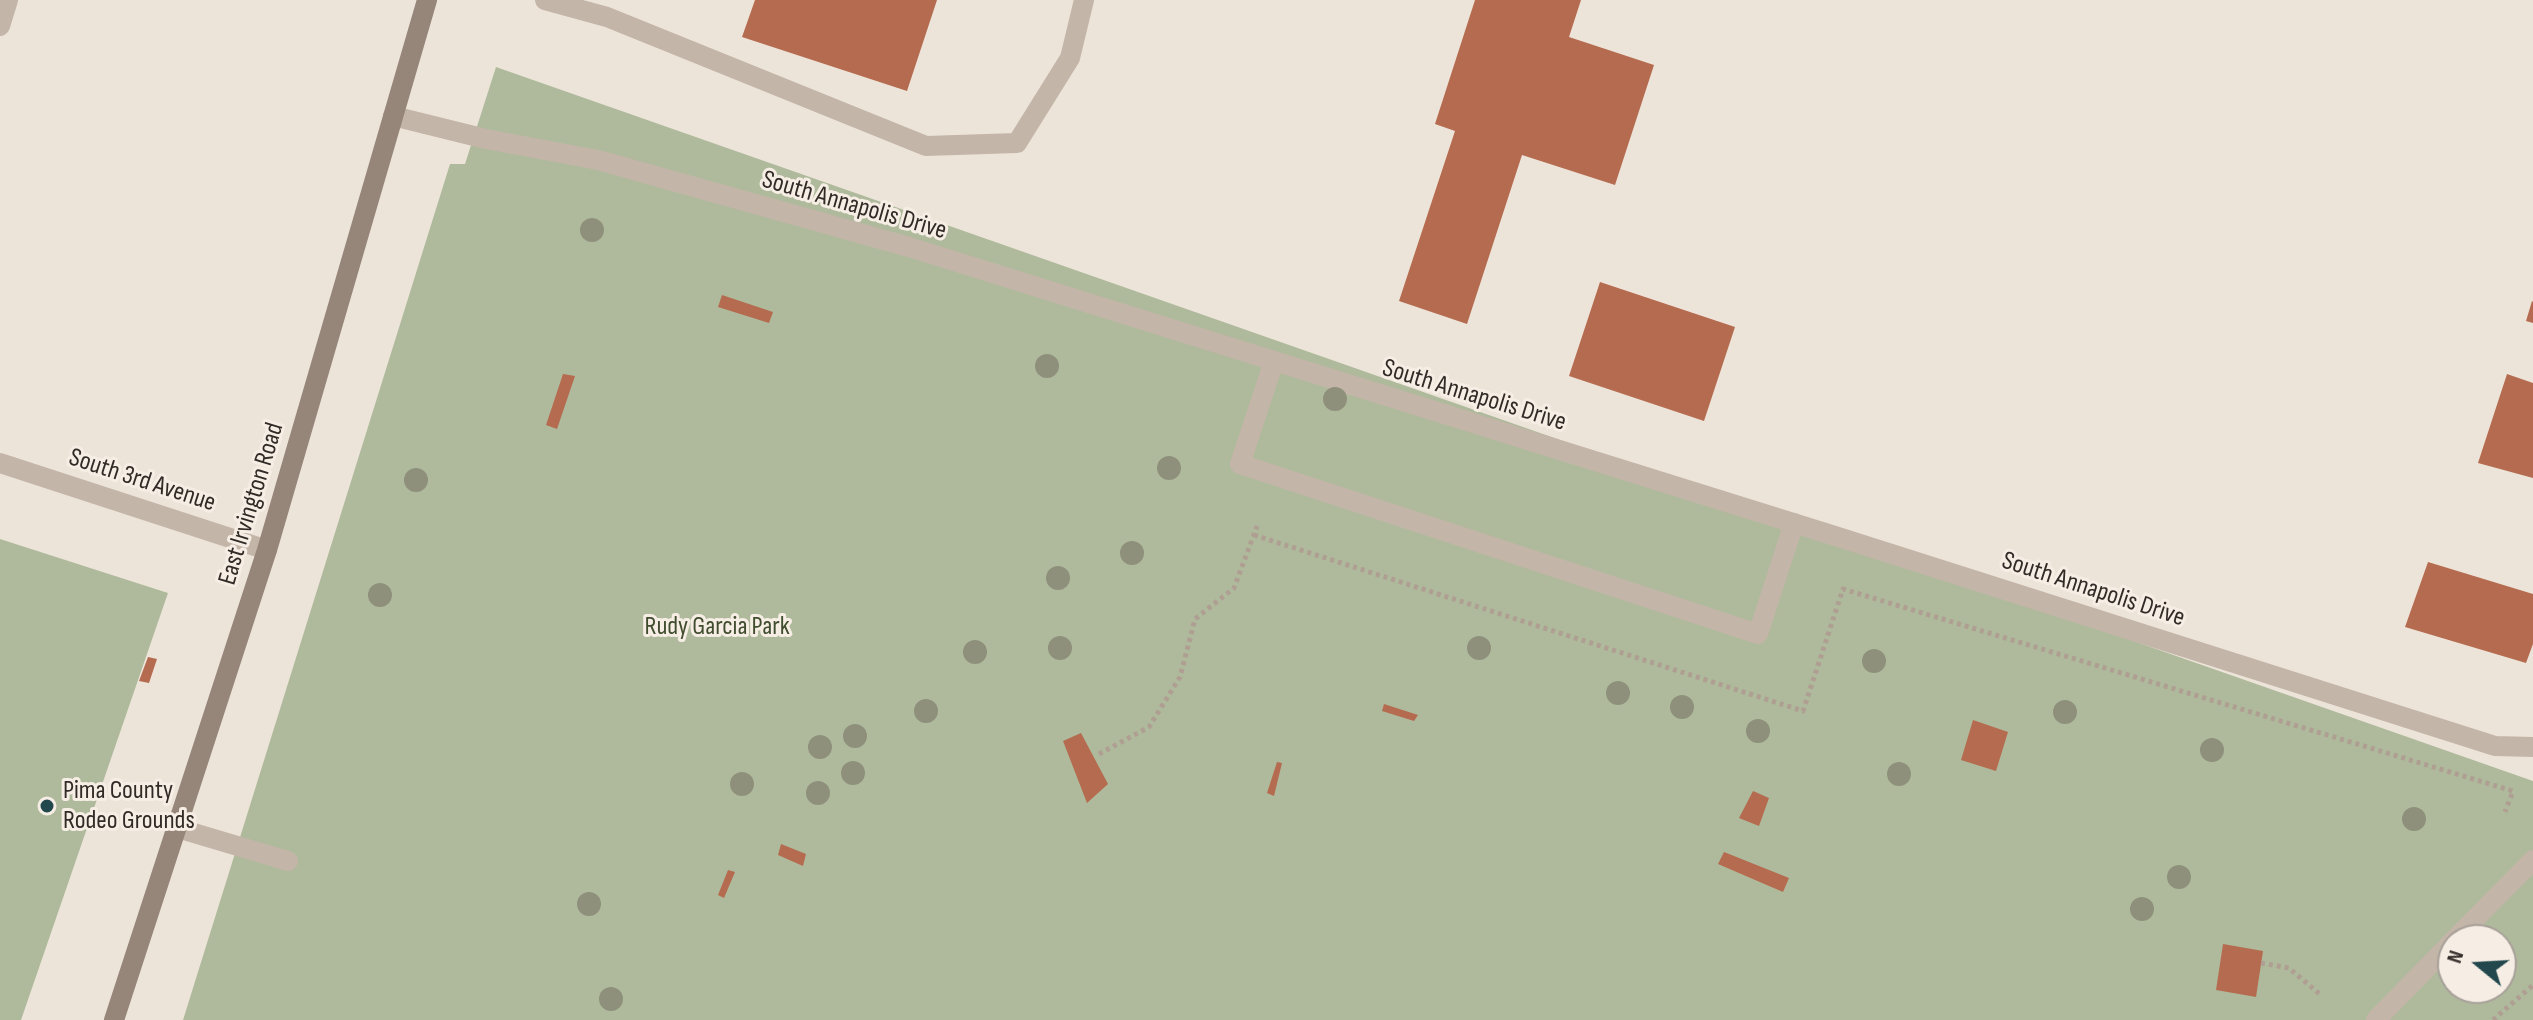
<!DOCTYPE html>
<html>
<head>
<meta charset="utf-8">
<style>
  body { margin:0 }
  #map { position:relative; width:2533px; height:1020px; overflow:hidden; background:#ede4d9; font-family:"Sofia Sans Condensed",sans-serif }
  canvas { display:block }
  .north { position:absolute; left:2437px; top:924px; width:80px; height:80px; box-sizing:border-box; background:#f6eee5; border:2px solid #a7a099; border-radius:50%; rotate:288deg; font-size:22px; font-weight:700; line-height:32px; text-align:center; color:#312a26 }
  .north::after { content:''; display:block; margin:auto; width:28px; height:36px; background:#22484d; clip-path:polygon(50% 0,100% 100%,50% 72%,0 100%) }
</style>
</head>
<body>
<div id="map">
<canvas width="2533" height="1020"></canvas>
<div class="north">N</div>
</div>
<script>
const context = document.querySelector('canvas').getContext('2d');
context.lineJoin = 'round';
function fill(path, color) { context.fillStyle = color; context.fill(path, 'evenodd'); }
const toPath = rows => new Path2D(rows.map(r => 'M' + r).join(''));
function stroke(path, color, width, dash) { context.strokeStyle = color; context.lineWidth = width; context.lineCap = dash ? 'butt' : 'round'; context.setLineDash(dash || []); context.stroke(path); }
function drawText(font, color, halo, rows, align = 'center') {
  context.font = font + ' "Sofia Sans Condensed",sans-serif'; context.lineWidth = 6; context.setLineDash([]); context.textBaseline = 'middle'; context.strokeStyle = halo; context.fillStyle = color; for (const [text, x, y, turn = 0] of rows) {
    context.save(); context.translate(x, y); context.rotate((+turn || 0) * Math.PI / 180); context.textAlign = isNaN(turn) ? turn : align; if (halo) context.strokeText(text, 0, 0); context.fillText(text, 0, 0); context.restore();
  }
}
fill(toPath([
  [496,67,2533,781,2533,1020,183,1020,450,164,465,164],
  [2453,940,2501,940,2501,988,2453,988],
  [0,539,168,593,21,1020,0,1020]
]), '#afba9c');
fill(toPath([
  [755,0,937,0,907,91,742,37],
  [1475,0,1581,0,1569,37,1654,65,1615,185,1522,155,1467,324,1399,301,1455,131,1435,124],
  [1600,282,1735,327,1704,421,1569,376],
  [722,295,773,312,769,323,718,307],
  [2532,301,2533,302,2533,323,2526,321],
  [563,374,575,376,557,429,546,425],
  [2507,374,2533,383,2533,478,2478,463],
  [2428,562,2533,594,2533,644,2526,663,2405,627],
  [148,657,157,659,149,683,139,681],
  [1384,704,1418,715,1414,721,1382,711],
  [1973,720,2008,732,1996,771,1961,760],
  [1081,733,1108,784,1087,803,1063,741],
  [1277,762,1282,763,1274,796,1267,793],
  [1753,791,1769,798,1759,826,1739,818],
  [781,844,806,854,803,866,778,855],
  [1724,852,1789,878,1783,892,1718,864],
  [728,870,735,872,724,898,718,895],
  [2223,944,2263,951,2256,997,2216,990]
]), '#b56b4f');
stroke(toPath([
  [1254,535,1803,711,1843,589,2513,791,2505,812],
  [1099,754,1149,727,1180,677,1195,619,1234,588,1257,526],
  [2261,963,2289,968,2322,996],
  [2493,1020,2533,985]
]), '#af9f92', 5, [4, 4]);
stroke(toPath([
  [545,0,607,17,926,146,1017,143,1070,58,1084,0],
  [0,26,8,0],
  [1274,361,1240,464,1758,634,1794,523],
  [177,828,288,861],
  [2454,940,2533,860],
  [2376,1020,2453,941]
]), '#c3b5a7', 20);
stroke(toPath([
  [393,116,486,139,598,160,909,247,1832,535,2495,746,2533,747],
  [0,463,267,550]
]), '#c3b5a7', 20);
stroke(toPath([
  [114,1020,267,550,427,0]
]), '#968579', 20);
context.fillStyle = '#8e907b';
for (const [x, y] of [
  [592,230],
  [1047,366],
  [1335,399],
  [1169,468],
  [416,480],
  [1132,553],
  [1058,578],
  [380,595],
  [1060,648],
  [1479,648],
  [975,652],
  [1874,661],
  [1618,693],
  [1682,707],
  [926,711],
  [2065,712],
  [1758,731],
  [855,736],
  [820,747],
  [2212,750],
  [853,773],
  [1899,774],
  [742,784],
  [818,793],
  [2414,819],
  [2179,877],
  [589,904],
  [2142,909],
  [611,999]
]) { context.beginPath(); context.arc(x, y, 12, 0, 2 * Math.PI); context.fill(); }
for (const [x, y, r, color] of [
  [47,806,8,"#22484d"]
]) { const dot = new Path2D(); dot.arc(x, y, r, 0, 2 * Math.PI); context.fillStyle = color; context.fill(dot); stroke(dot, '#f6eee5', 3); }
drawText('26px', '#312a26', '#f6eee5', [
  ["South Annapolis Drive",854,206,16],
  ["South Annapolis Drive",1474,396,17],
  ["South 3rd Avenue",142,481,18],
  ["East Irvington Road",252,504,-73],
  ["South Annapolis Drive",2093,590,18]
]);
drawText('26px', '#404c2e', '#f6eee5', [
  ["Rudy Garcia Park",717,627]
]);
drawText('26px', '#312a26', '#f6eee5', [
  ["Pima County",63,791],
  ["Rodeo Grounds",63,821]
], 'left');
</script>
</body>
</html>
